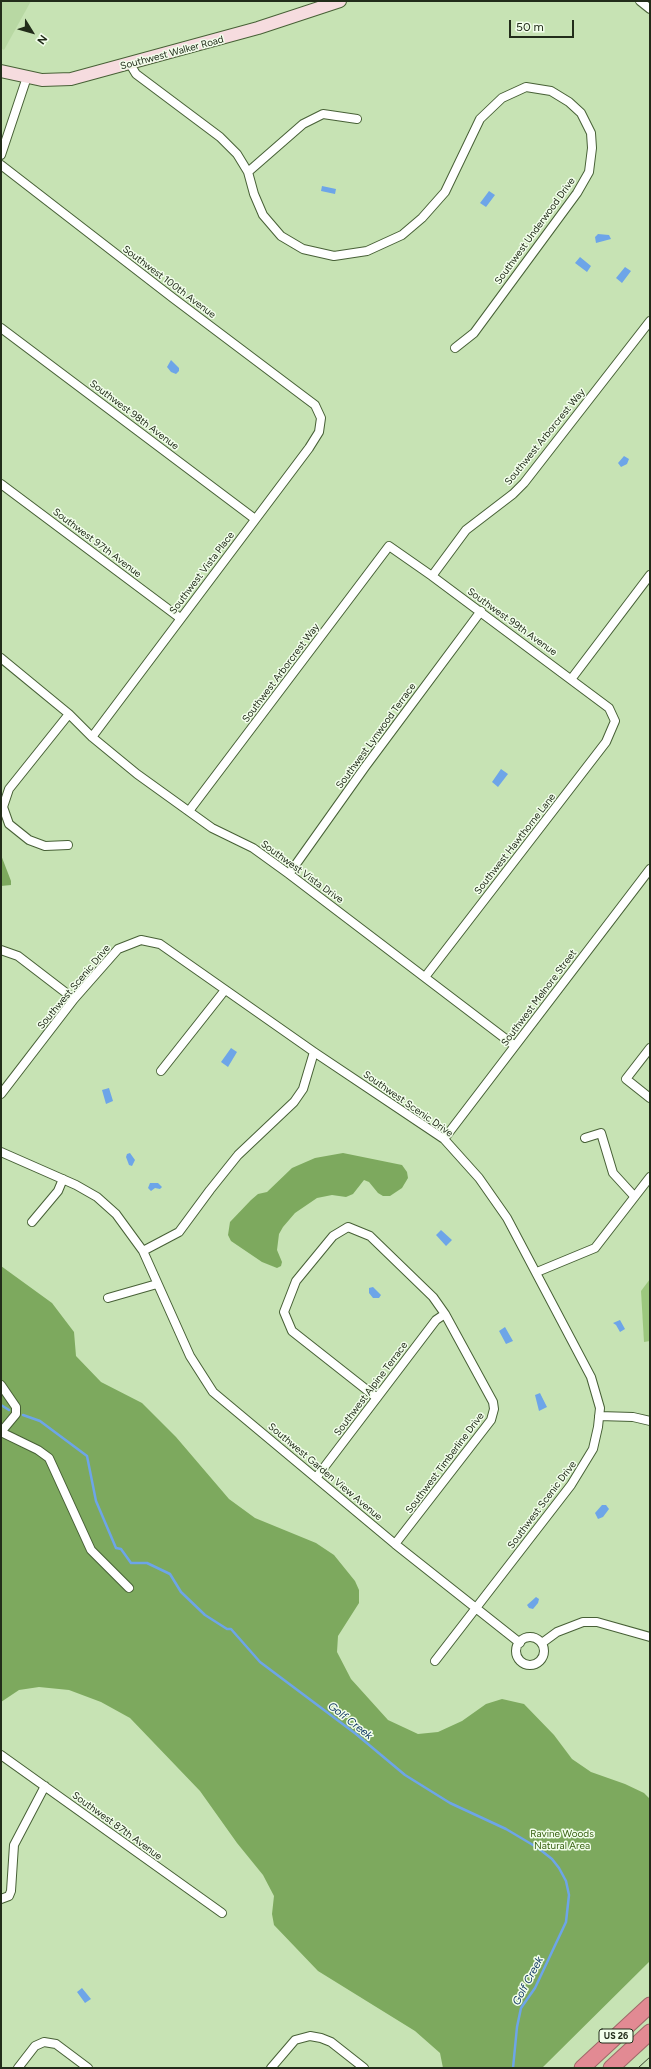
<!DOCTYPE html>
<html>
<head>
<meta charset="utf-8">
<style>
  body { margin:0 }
  #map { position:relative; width:651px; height:2069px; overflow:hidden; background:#c7e3b4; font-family:Figtree,sans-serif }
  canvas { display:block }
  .frame { position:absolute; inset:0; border:2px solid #222c1a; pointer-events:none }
  .north { position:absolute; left:12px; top:12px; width:40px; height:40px; -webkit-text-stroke:3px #f2feeb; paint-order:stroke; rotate:127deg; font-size:11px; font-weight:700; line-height:16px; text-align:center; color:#222c1a }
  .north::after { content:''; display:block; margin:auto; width:14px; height:18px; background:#222c1a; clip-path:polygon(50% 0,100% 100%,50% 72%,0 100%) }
  .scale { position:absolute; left:509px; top:20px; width:65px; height:18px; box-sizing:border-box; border:2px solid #222c1a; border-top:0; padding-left:5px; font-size:12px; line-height:14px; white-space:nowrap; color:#222c1a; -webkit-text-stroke:3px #f2feeb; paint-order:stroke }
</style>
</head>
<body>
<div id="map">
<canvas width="651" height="2069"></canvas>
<div class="frame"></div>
<div class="north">N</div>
<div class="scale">50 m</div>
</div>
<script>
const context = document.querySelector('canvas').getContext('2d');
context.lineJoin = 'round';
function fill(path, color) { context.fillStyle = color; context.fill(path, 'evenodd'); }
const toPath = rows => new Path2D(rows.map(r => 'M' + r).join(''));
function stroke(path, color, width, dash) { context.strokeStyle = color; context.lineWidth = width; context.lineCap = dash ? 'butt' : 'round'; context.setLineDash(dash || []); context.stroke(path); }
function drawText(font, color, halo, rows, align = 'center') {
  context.font = font + ' Figtree,sans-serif'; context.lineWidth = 3; context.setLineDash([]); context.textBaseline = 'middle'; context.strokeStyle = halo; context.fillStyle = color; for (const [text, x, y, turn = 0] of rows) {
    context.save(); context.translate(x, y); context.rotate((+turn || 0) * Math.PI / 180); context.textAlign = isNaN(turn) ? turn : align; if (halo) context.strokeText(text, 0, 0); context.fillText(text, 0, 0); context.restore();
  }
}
fill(toPath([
  [1,1,31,1,4,50,1,48]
]), '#b8d8a3');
fill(toPath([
  [650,1279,650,1341,644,1342,641,1291]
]), '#9cc77e');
fill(toPath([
  [1,855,11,881,11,885,1,886],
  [343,1153,402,1165,407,1172,408,1178,402,1188,390,1196,383,1196,378,1193,369,1182,364,1180,353,1194,346,1197,332,1195,317,1198,295,1213,283,1227,279,1234,277,1250,282,1262,281,1266,277,1268,262,1262,231,1241,228,1235,230,1222,251,1200,258,1194,267,1192,292,1168,315,1158],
  [1,1266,52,1303,74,1332,76,1356,101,1382,142,1403,176,1437,229,1499,255,1518,316,1543,334,1555,355,1581,359,1590,359,1603,338,1636,337,1652,351,1679,388,1720,418,1734,438,1732,462,1721,486,1704,502,1699,524,1704,554,1735,572,1759,591,1772,625,1784,644,1793,650,1799,650,1961,542,2068,443,2068,440,2053,415,2031,318,1971,274,1925,272,1914,274,1896,263,1875,237,1843,200,1791,130,1718,101,1702,69,1690,39,1687,19,1690,1,1702]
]), '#7da95e');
fill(toPath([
  [322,186,336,189,335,194,321,191],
  [489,191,495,195,486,207,480,203],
  [598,234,609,235,611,239,596,243,595,237],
  [580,257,591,266,587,272,575,263],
  [625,267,631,271,622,283,616,278],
  [171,360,179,368,179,371,176,374,171,372,167,367],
  [624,456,629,459,627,464,621,467,618,463],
  [501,769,508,774,498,787,492,782],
  [231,1048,237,1052,228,1067,221,1062],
  [109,1088,113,1101,106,1104,102,1090],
  [130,1153,135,1160,132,1166,129,1165,126,1157,127,1154],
  [150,1183,158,1183,162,1187,160,1189,155,1188,151,1191,148,1188],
  [441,1230,452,1240,446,1246,436,1235],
  [373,1287,381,1295,379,1298,373,1298,369,1293,369,1288],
  [620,1320,625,1329,620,1332,616,1325,613,1323],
  [505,1327,513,1341,506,1344,499,1331],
  [540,1393,547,1407,539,1411,535,1395],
  [602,1505,606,1505,609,1509,603,1517,598,1519,595,1513],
  [536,1597,539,1599,538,1603,533,1609,529,1608,527,1605],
  [82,1988,91,1999,85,2003,77,1992]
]), '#6da5e8');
stroke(toPath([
  [1,1405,9,1410],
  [23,1415,40,1421,87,1456,96,1501,116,1548,121,1549,131,1563,147,1563,170,1574,181,1592,205,1615,227,1629,231,1629,260,1662,356,1734,405,1775,450,1803,506,1829,538,1848,552,1859,559,1868,566,1881,569,1895,566,1922,535,1988,521,2008,517,2027,513,2068]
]), '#6da5e8', 2.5);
const minor = toPath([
  [640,1,650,9],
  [130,64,136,74,220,137,237,154,248,172,254,194,263,215,281,236,303,249,334,256,367,251,402,235,422,218,445,192,480,119,502,98,526,87,551,91,569,102,581,113,591,133,592,148,589,172,577,193,474,333,455,348],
  [1,155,27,77],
  [1,165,173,298,303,396,315,405,321,418,319,432,309,448,92,737],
  [248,172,303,124,323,114,357,119],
  [1,328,255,519],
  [1,484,180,618],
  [432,576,466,530,513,494,524,483,650,321],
  [1,658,69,714,92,737,137,774,212,828,253,848,289,874,515,1046],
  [572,678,650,575],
  [189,811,389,546,432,576,609,708,615,721,606,742,425,977],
  [68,845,45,846,29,840,9,824,3,807,9,789,69,714],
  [289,874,365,767,481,611],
  [1,950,18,956,74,999],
  [650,1048,626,1079,650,1098],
  [161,1071,225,990],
  [1,1094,74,999,118,949,141,940,160,944,314,1052,444,1139,479,1178,507,1218,591,1377,600,1408,598,1427,593,1449,571,1485,435,1661],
  [585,1138,601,1133,613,1173,634,1196],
  [444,1139,650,869],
  [1,1152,76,1185,97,1197,116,1214,143,1251,190,1356,213,1392,395,1544,520,1643],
  [32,1222,58,1191,63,1179],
  [143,1251,179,1232,210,1190,238,1155,294,1102,303,1089,314,1052],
  [537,1272,595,1248,650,1177],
  [108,1298,157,1284],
  [1,1385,16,1407,16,1414,1,1432],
  [377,1398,292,1331,284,1312,296,1281,333,1236,348,1227,370,1236,433,1297,445,1314,493,1402,494,1409,491,1420,395,1544],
  [599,1416,633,1417,650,1421],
  [1,1432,38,1450,49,1458,91,1550,129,1588],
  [316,1478,436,1320,445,1314],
  '516 1651a14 14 0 1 1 28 0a14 14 0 1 1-28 0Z',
  [542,1643,557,1632,583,1622,597,1622,650,1637],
  [1,1755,222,1913],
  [1,1899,9,1896,11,1891,14,1845,45,1786],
  [18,2068,35,2046,44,2042,56,2044,88,2068],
  [271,2068,295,2040,310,2036,321,2038,331,2042,364,2068]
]);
const secondary = toPath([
  [1,71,42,80,71,79,258,28,340,1]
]);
const motorway = toPath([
  [582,2068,650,2005],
  [611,2068,650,2032]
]);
stroke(minor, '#476036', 10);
stroke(secondary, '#476036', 14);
stroke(motorway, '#9f6969', 17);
stroke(minor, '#fff', 8);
stroke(secondary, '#f6dcdf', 12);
stroke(motorway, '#e28a93', 15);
stroke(toPath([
  [638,2068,650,2057]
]), '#35412b', 1);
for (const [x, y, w] of [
  [616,2036,34]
]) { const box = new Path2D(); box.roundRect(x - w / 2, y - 7, w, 14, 3); context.fillStyle = '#f2feeb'; context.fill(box); stroke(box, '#222c1a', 1); }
drawText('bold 9px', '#222c1a', null, [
  ["US 26",616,2036]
]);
drawText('10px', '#222c1a', '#f2feeb', [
  ["Southwest Walker Road",172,53,-15],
  ["Southwest Underwood Drive",535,231,-54],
  ["Southwest 100th Avenue",169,282,37],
  ["Southwest 98th Avenue",134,415,37],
  ["Southwest Arborcrest Way",545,437,-51],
  ["Southwest 97th Avenue",97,543,37],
  ["Southwest Vista Place",202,573,-53],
  ["Southwest 99th Avenue",512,622,36],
  ["Southwest Arborcrest Way",281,673,-53],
  ["Southwest Lynwood Terrace",376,736,-54],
  ["Southwest Hawthorne Lane",515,844,-52],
  ["Southwest Vista Drive",302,872,36],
  ["Southwest Scenic Drive",74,987,-50],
  ["Southwest Melnore Street",539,998,-53],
  ["Southwest Scenic Drive",408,1104,35],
  ["Southwest Alpine Terrace",371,1389,-53],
  ["Southwest Timberline Drive",445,1463,-53],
  ["Southwest Garden View Avenue",325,1472,40],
  ["Southwest Scenic Drive",542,1505,-53],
  ["Southwest 87th Avenue",117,1826,36]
]);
drawText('10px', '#396213', '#f2feeb', [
  ["Ravine Woods",562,1834],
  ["Natural Area",562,1846]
]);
drawText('italic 11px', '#113863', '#f2feeb', [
  ["Golf Creek",350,1721,38],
  ["Golf Creek",528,1981,-62]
]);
</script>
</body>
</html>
